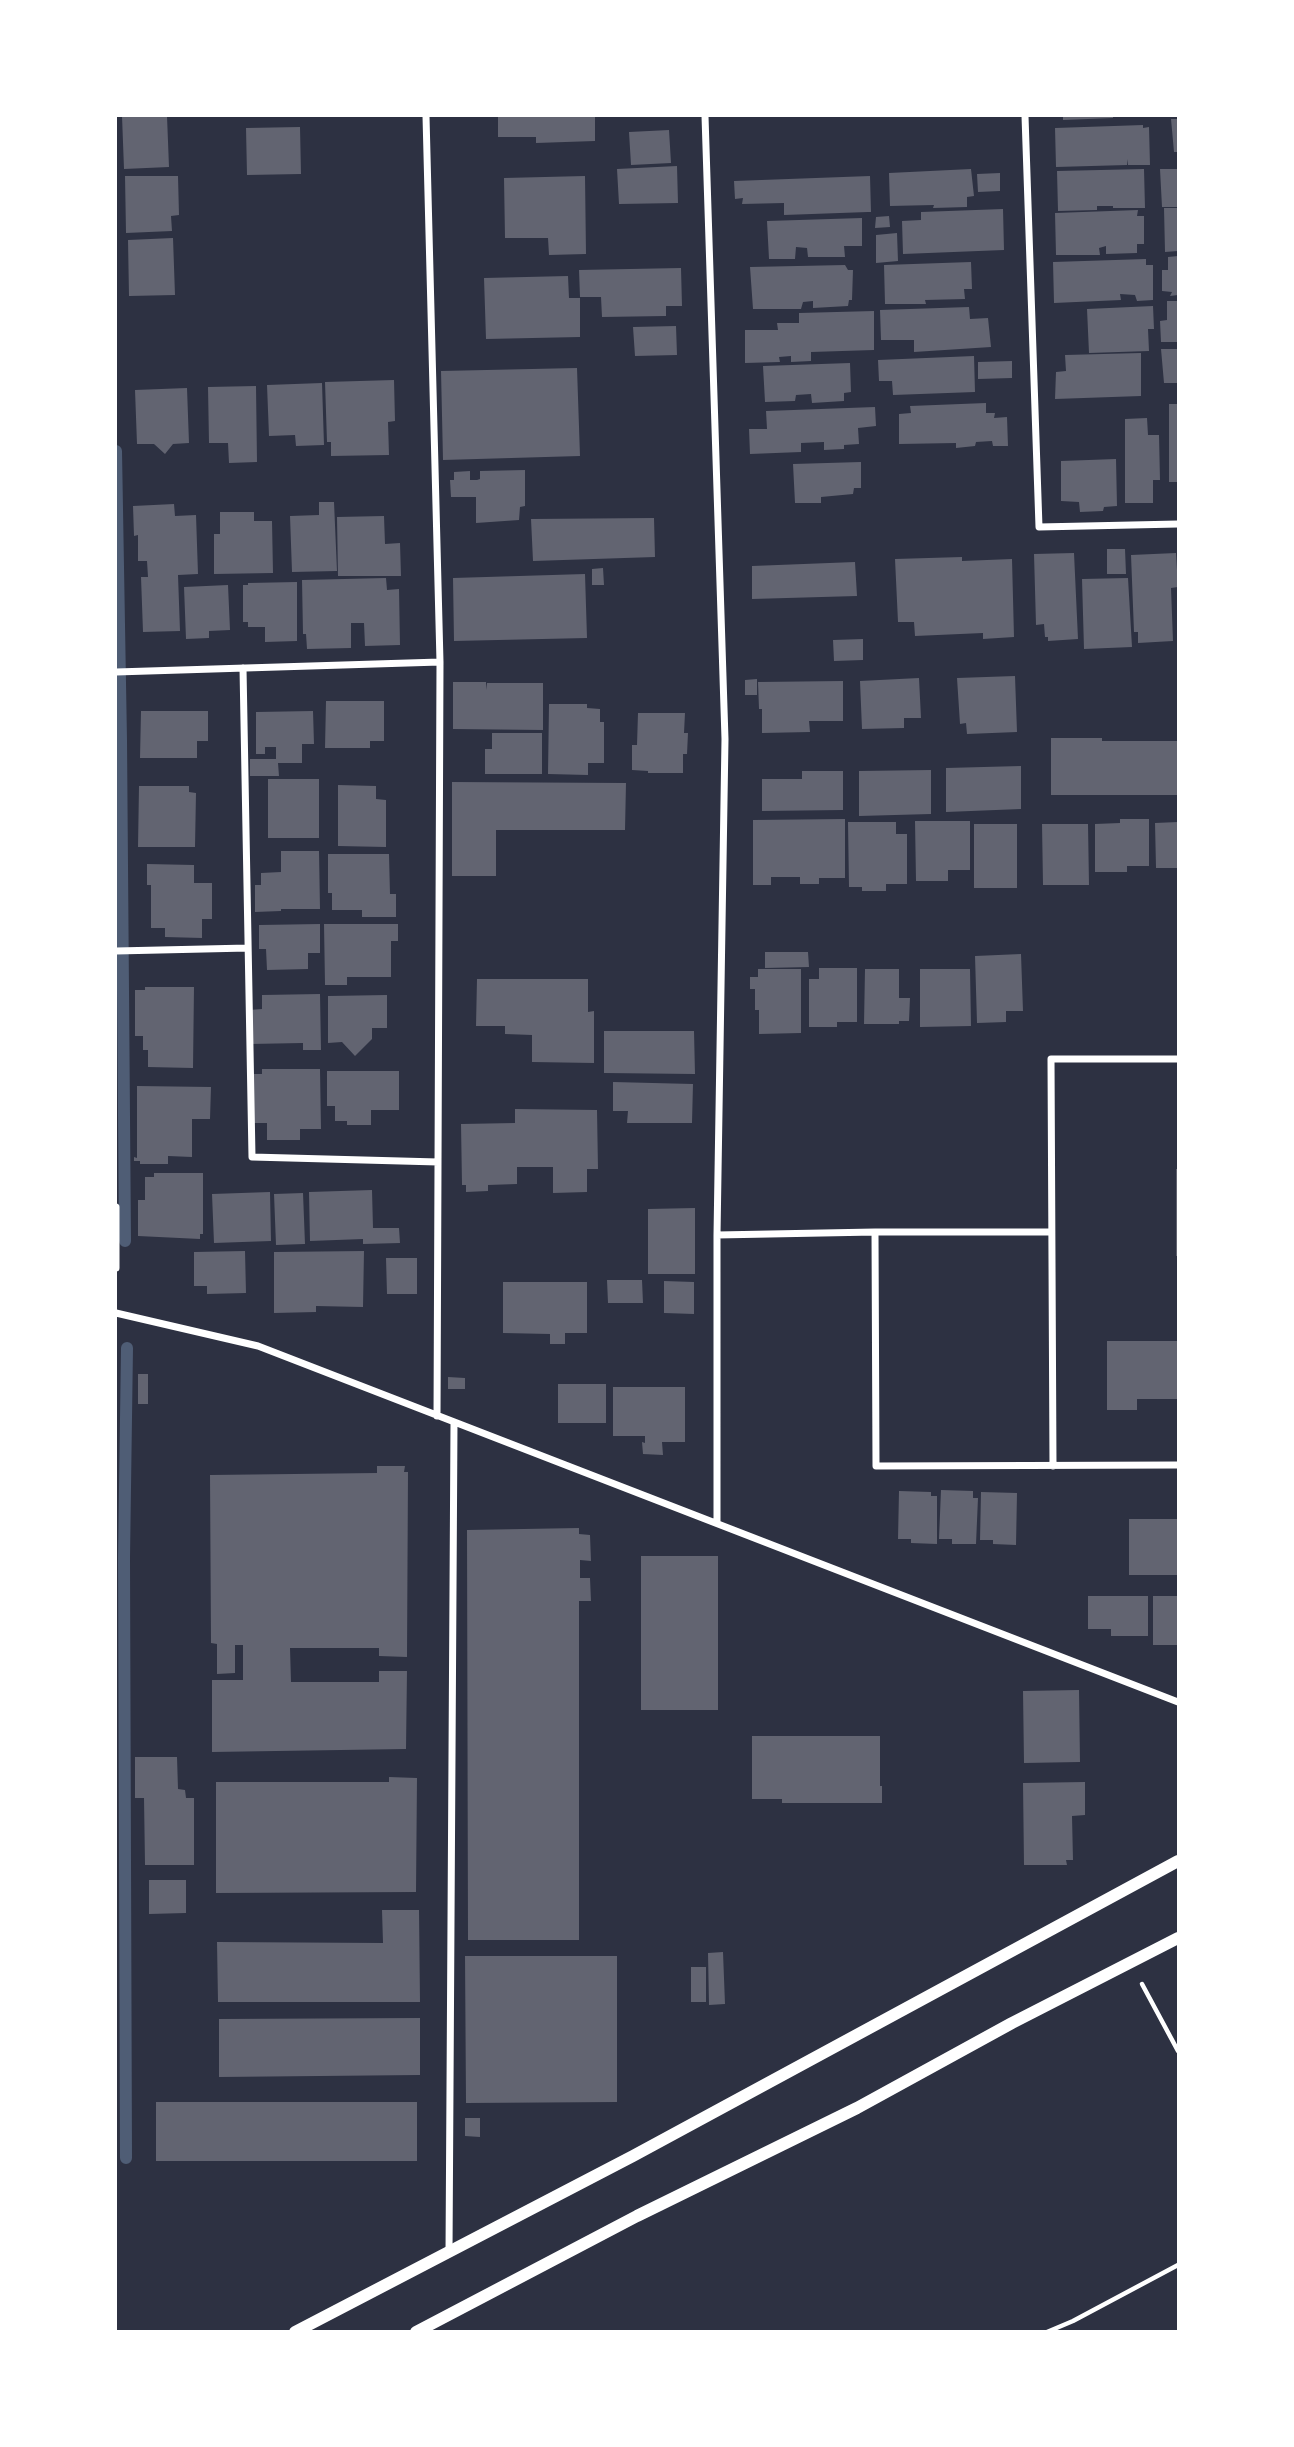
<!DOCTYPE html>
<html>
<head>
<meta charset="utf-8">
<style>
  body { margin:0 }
  #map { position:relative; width:1294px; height:2447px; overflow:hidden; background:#2d3142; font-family:Mulish,sans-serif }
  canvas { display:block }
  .frame { position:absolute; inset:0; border:117px solid #fff; pointer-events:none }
</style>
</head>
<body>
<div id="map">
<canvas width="1294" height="2447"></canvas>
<div class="frame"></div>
</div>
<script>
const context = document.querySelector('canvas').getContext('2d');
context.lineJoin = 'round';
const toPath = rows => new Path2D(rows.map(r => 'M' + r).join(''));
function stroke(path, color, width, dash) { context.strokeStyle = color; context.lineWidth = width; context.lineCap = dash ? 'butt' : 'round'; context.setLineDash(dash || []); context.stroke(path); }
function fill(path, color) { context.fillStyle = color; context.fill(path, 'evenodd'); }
stroke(toPath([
  [116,451,121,740,125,1241],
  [126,2158,124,1558,127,1348]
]), '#4f5d75', 12);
fill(toPath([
  [122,116,167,116,169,167,124,169],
  [498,116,595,116,595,141,536,143,536,137,498,137],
  [1063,116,1113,116,1113,118,1063,120],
  [1171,119,1178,119,1178,152,1174,152],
  [1143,125,1143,128,1149,127,1150,165,1128,165,1128,159,1127,165,1056,167,1055,128],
  [300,127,301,174,247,175,246,128],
  [669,130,671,163,631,165,629,132],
  [677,166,678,203,619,204,617,169],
  [971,169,974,196,967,197,967,207,933,208,934,205,890,206,889,173],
  [1144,169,1145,208,1113,208,1113,206,1097,206,1097,210,1058,211,1057,171],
  [1160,169,1178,169,1178,207,1162,207],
  [1000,173,1000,191,978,192,977,174],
  [125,176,178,176,179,215,171,216,172,231,126,233],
  [585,176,586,254,549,255,548,238,505,238,504,178],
  [870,176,871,212,868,212,784,215,784,203,742,204,743,198,735,199,734,181],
  [1164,208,1178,208,1178,251,1165,252],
  [1003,209,1004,250,903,254,902,221,921,220,921,212],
  [1138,210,1137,216,1144,216,1144,244,1137,244,1137,253,1106,254,1106,246,1099,248,1100,255,1056,255,1055,213],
  [889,216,890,227,875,228,876,217],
  [862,218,862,246,844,246,845,257,808,257,807,248,796,247,795,259,769,259,767,221],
  [897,233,898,261,876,263,876,235],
  [173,238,175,295,129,296,128,240],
  [1178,256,1178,295,1170,296,1172,292,1162,291,1162,270,1168,270,1168,257],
  [1146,259,1146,265,1153,265,1153,300,1137,301,1135,295,1120,294,1121,300,1054,303,1053,262],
  [971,262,972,289,964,289,965,299,925,300,926,304,885,304,884,265],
  [845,265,848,270,853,270,852,300,849,300,848,306,813,308,813,301,803,302,801,309,753,309,750,267],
  [681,268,682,306,666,306,666,316,602,317,601,297,580,297,579,270],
  [568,276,569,298,580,298,580,337,486,339,484,278],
  [1167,301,1178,301,1178,342,1161,342,1160,321,1167,320],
  [1153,306,1154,329,1148,329,1149,351,1089,353,1087,309],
  [969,307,970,319,988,318,991,347,914,352,914,340,881,340,880,310],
  [874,311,874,350,811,352,811,361,791,362,791,356,779,357,780,362,745,363,745,330,778,330,777,323,799,323,799,313],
  [676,326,677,355,635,356,633,327],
  [1161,349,1178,349,1178,383,1164,383],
  [1141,353,1141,396,1055,399,1056,372,1066,371,1065,355],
  [974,356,975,392,893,395,892,381,879,381,878,360],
  [1012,361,1012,378,978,379,978,362],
  [850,363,851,392,844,393,844,401,812,403,811,394,796,395,795,401,765,402,763,366],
  [577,368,580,456,443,460,441,371],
  [394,380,395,421,388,422,389,455,331,456,331,442,327,442,325,382],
  [322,383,324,445,296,446,295,435,269,436,267,385],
  [256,386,257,462,229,463,228,443,209,443,208,387],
  [187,388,189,443,173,444,165,454,154,444,137,444,135,390],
  [986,403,986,413,995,413,994,418,1007,417,1008,446,993,446,992,441,976,442,975,446,956,448,956,443,899,444,899,414,911,413,910,406],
  [1169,404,1178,404,1178,482,1169,482],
  [875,407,876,426,858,428,859,444,844,445,844,449,824,450,824,442,801,443,801,452,750,454,749,429,767,429,766,411],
  [1147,418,1148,435,1159,435,1160,480,1153,480,1153,503,1125,503,1125,419],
  [1116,459,1117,506,1104,507,1103,511,1080,512,1079,502,1061,501,1061,461],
  [861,462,861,488,854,488,853,494,821,497,821,503,795,503,793,464],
  [525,470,525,506,520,507,519,520,476,523,476,497,451,497,450,480,454,480,454,472,470,471,470,480,477,480,480,479,480,471],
  [319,502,334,502,337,571,292,572,290,516,319,515],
  [174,504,175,516,196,515,198,574,178,575,180,631,143,632,141,577,148,577,147,561,138,561,138,535,134,536,133,506],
  [220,512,254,512,254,521,272,521,273,573,214,574,214,534,220,534],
  [384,516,385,544,400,543,401,576,338,576,337,517],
  [654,518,655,557,533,561,531,519],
  [1107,549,1125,549,1126,574,1107,574],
  [1074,553,1078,639,1048,641,1048,637,1045,637,1044,624,1036,625,1034,554],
  [1176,553,1178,587,1171,588,1173,641,1138,643,1138,632,1134,632,1131,555],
  [962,557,962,561,1012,559,1014,637,983,639,983,633,915,636,914,622,898,622,895,559],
  [855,562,857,596,752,599,752,566],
  [603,568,604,585,592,585,592,569],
  [585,574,587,638,454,641,453,578],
  [386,578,387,590,399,589,400,645,365,646,364,623,351,623,351,648,307,649,306,634,303,634,302,580],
  [1128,578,1132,647,1084,649,1082,579],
  [297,582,297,641,265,642,265,627,248,627,248,622,243,622,243,585,248,585,248,583],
  [228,585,230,630,209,631,209,638,186,639,184,587],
  [863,639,863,660,834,661,833,640],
  [1015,676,1017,732,967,734,966,723,960,724,957,678],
  [919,678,921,718,904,718,904,728,862,729,860,681],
  [757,679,757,695,745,695,745,680],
  [843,681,843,721,809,721,810,732,762,733,762,709,759,709,758,682],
  [453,682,486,682,486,690,487,683,543,683,543,730,453,729],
  [326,701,384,701,384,741,370,741,370,748,325,748],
  [549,704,587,704,587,708,600,709,600,722,604,722,604,763,588,763,588,775,548,774],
  [141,711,208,711,208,741,197,741,197,758,140,758],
  [313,711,314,744,302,744,302,763,278,763,279,776,250,776,250,759,276,759,276,747,265,747,265,754,256,754,256,712],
  [638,713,685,713,684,733,688,733,687,754,683,754,683,773,648,773,648,771,632,770,632,745,637,745],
  [492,733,542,733,542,774,485,774,485,749,492,749],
  [1051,738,1102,738,1102,741,1178,741,1178,795,1051,795],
  [1021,766,1021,809,946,812,946,768],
  [931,770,931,814,859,816,859,771],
  [802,771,843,771,843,810,762,811,762,779,802,779],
  [268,779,319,779,319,838,268,838],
  [452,782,626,783,625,830,496,830,496,876,452,876],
  [338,785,376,786,376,799,386,800,386,847,338,846],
  [139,786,189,786,189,792,196,793,195,847,138,847],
  [845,819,845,878,819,878,819,884,800,884,800,877,771,877,771,885,753,885,753,820],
  [1120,819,1149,819,1149,866,1127,866,1127,872,1095,872,1095,824,1120,823],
  [915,821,970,821,970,870,948,870,948,881,916,881],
  [848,822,896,822,896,834,907,834,907,884,886,884,886,891,862,891,862,887,849,887],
  [1178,822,1178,868,1156,868,1155,823],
  [974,824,1017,824,1017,888,974,888],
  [1042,824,1088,824,1089,885,1043,885],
  [281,851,319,851,320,909,281,909,281,911,255,912,255,885,261,885,261,873,281,872],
  [328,854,389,854,390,894,396,894,396,917,362,917,362,910,332,910,332,893,328,893],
  [147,864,194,865,194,883,212,883,212,919,202,919,202,938,165,937,165,928,151,928,151,885,147,885],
  [320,924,320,953,308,953,308,969,267,970,266,949,259,949,259,925],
  [324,924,398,924,398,941,391,941,391,977,347,977,347,985,325,985],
  [765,952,808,952,809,967,765,968],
  [1021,954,1023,1011,1006,1011,1006,1022,977,1023,975,956],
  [819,968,857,968,857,1022,837,1022,837,1027,809,1027,809,979,819,979],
  [758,969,801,969,801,1033,759,1034,759,1010,755,1010,755,989,750,989,750,977,758,977],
  [865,969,899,969,899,998,910,998,909,1021,899,1021,899,1024,864,1024],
  [920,969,970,969,971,1026,920,1027],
  [477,979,588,979,588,1012,594,1011,594,1063,532,1062,532,1035,505,1034,505,1026,476,1026],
  [145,987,194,987,193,1068,148,1067,148,1050,143,1050,143,1036,135,1036,135,990,145,990],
  [320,994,321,1050,303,1050,303,1043,250,1044,249,1010,262,1009,262,995],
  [387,995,387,1028,372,1028,372,1039,355,1056,342,1042,328,1043,328,996],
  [604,1031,694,1031,695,1074,604,1073],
  [262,1069,320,1069,321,1129,300,1129,300,1140,267,1140,267,1123,249,1123,249,1074,262,1074],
  [327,1071,399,1071,399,1110,371,1110,371,1125,347,1125,347,1121,335,1121,335,1106,327,1106],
  [613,1082,693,1084,692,1123,627,1123,628,1111,613,1111],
  [137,1086,211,1087,210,1119,192,1119,192,1157,168,1156,168,1164,140,1164,140,1161,134,1161,134,1157,137,1158],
  [515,1109,597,1110,598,1169,587,1169,587,1192,553,1193,553,1167,517,1167,517,1184,488,1185,488,1191,466,1192,466,1185,462,1185,461,1124,515,1123],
  [1176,1169,1178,1169,1178,1256,1176,1256],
  [154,1173,203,1173,203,1234,200,1234,200,1239,138,1236,138,1200,145,1200,145,1177,154,1177],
  [372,1190,373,1228,399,1228,400,1243,363,1244,363,1239,310,1241,309,1192],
  [270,1192,271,1241,214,1243,212,1194],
  [303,1193,305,1244,276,1245,274,1194],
  [695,1208,695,1274,648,1274,648,1209],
  [245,1251,246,1293,207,1294,207,1286,194,1286,194,1252],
  [364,1251,363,1307,316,1306,316,1312,274,1313,274,1252],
  [386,1258,417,1258,417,1294,387,1294],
  [607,1280,642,1280,643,1303,608,1303],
  [664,1281,694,1282,694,1314,664,1313],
  [503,1282,587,1282,587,1333,565,1333,565,1344,550,1344,550,1334,503,1333],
  [1107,1341,1178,1341,1178,1399,1137,1399,1137,1410,1107,1410],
  [138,1374,148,1374,148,1404,138,1404],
  [448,1377,465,1378,465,1389,448,1389],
  [558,1384,606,1384,606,1423,558,1423],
  [613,1387,685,1387,685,1442,662,1442,663,1455,643,1454,642,1442,645,1443,645,1436,613,1436],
  [377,1466,405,1466,404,1472,408,1472,407,1657,379,1656,379,1648,290,1648,291,1682,379,1682,379,1671,407,1671,406,1749,212,1752,212,1680,243,1680,243,1645,235,1645,235,1673,217,1674,217,1644,211,1643,210,1475,377,1473],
  [941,1490,973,1491,973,1498,978,1498,976,1544,952,1544,952,1539,939,1539],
  [899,1491,931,1492,931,1496,937,1496,937,1544,911,1543,911,1539,898,1539],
  [981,1492,1017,1493,1016,1545,993,1544,993,1540,980,1540],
  [1129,1519,1178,1519,1178,1575,1129,1575],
  [579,1528,579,1534,590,1535,591,1561,580,1560,580,1578,590,1578,591,1601,579,1601,579,1940,468,1940,467,1530],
  [641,1556,718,1556,718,1710,641,1710],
  [1088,1596,1148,1596,1148,1636,1111,1636,1111,1629,1088,1629],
  [1153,1596,1178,1596,1178,1645,1153,1645],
  [1079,1690,1080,1762,1024,1763,1023,1691],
  [752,1736,880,1736,880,1786,882,1786,882,1803,782,1803,782,1799,752,1799],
  [135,1757,177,1757,178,1789,185,1790,186,1798,194,1798,194,1865,145,1865,144,1798,135,1798],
  [389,1777,417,1778,416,1892,216,1893,216,1782,389,1782],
  [1085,1782,1085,1815,1072,1816,1073,1860,1066,1860,1067,1865,1024,1865,1023,1783],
  [149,1880,186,1880,186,1913,149,1914],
  [382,1910,419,1910,420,2002,218,2002,217,1942,383,1943],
  [723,1952,725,2004,709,2005,708,1953],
  [465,1956,617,1956,617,2102,466,2103],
  [691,1967,706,1967,706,2002,691,2002],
  [420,2018,420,2075,219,2077,219,2019],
  [156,2102,417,2102,417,2161,156,2161],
  [465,2118,480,2118,480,2137,465,2136]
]), '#626471');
stroke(toPath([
  [1142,1984,1178,2051],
  [1047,2332,1073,2321,1178,2265]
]), '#fff', 4.5);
stroke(toPath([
  [426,116,440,662,437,1416],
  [705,116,725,739,717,1235,717,1523],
  [1025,116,1039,527,1178,524],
  [243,668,252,1157,438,1162],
  [116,672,440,662],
  [116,951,248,948],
  [116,1207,116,1268],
  [875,1232,876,1466,1178,1465],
  [717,1235,875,1232,1051,1232],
  [116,1313,258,1346,1178,1702],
  [1053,1466,1051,1059,1178,1059],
  [449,2251,454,1423]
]), '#fff', 7);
stroke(toPath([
  [295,2332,633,2156,1178,1861],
  [416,2332,637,2216,857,2108,1012,2023,1178,1938]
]), '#fff', 12);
</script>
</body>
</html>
